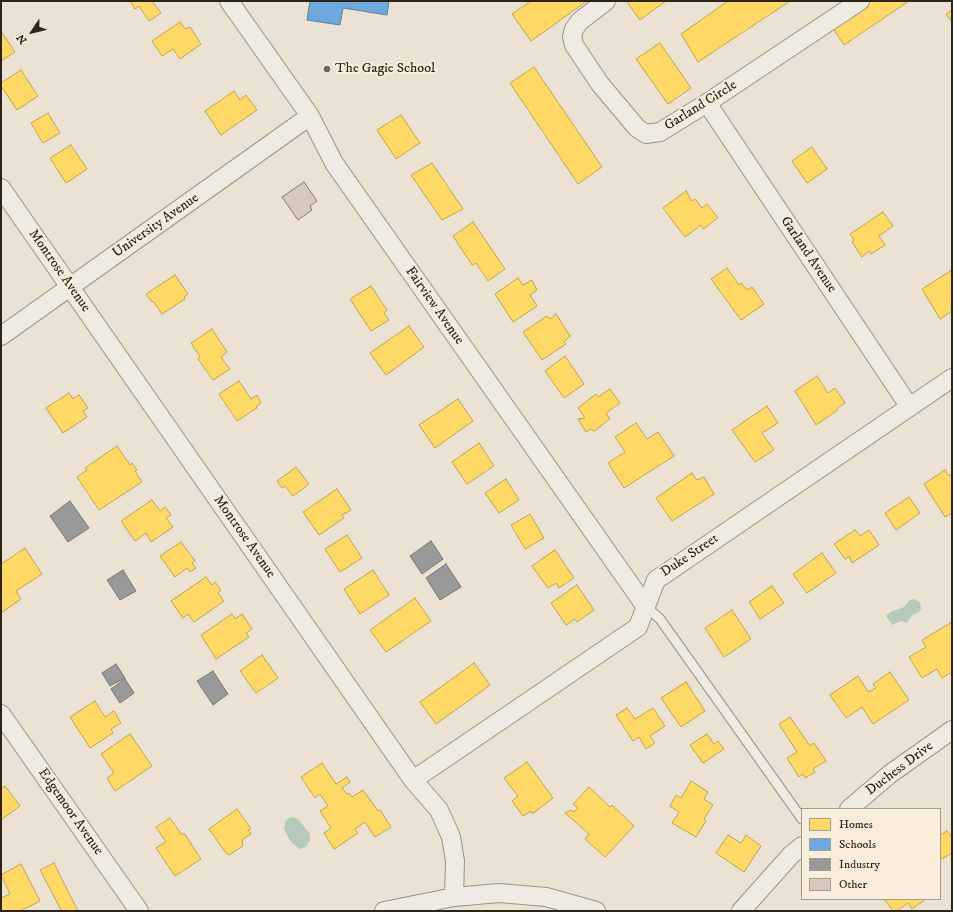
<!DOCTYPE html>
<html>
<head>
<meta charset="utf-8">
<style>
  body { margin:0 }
  #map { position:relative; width:953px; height:912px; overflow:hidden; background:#ece2d4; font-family:"IM FELL DW Pica",serif }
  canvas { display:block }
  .frame { position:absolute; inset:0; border:2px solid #2d2419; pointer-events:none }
  .legend { position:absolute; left:801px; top:808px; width:140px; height:92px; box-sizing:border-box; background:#f9eddc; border:1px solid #a79d8e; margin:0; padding:5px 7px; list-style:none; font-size:12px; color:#2d2419 }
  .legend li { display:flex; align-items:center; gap:8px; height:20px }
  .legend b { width:20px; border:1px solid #a79d8e }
  .north { position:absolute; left:12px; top:12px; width:40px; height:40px; -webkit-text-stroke:3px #f9eddc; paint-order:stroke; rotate:235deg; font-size:11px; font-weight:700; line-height:16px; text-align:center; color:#2d2419 }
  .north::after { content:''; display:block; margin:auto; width:14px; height:18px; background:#2d2419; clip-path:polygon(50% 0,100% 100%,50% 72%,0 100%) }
</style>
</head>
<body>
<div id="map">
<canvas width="953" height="912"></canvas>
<div class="frame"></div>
<ul class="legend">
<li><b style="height:11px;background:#ffd966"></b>Homes</li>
<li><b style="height:11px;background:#6fa8dc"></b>Schools</li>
<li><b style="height:11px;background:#999"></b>Industry</li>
<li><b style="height:11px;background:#d7c9be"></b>Other</li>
</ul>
<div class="north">N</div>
</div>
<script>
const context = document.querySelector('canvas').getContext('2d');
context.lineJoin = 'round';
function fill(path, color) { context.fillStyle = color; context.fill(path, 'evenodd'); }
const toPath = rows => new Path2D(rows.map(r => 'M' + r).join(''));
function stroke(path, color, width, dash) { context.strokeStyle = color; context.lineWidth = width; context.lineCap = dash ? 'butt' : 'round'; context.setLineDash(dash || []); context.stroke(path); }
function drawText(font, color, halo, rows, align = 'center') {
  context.font = font + ' "IM FELL DW Pica",serif'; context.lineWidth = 4; context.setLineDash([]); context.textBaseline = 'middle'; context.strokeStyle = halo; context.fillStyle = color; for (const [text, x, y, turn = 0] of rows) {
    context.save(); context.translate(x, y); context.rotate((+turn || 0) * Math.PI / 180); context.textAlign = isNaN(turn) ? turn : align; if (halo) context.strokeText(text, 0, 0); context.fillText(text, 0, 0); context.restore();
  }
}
fill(toPath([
  [914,599,920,602,921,609,919,612,912,615,907,623,901,621,892,625,886,616,890,612,904,607,910,600],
  [292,817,298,819,310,834,310,840,306,847,300,849,292,843,288,837,284,828,286,820]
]), '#b5cabc');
const homes = toPath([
  [130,1,152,1,161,13,149,21,139,6,135,9,130,1],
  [531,1,587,1,531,41,512,14,531,1],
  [628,1,666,1,640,20,627,2,628,1],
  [728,1,790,1,698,62,681,34,728,1],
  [864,1,909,1,844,45,830,24,864,1],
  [952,10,952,22,946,14,952,10],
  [180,22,185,29,190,27,201,44,180,59,173,49,162,56,152,41,180,22],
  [1,31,15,52,1,61,1,31],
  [660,43,691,88,668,104,636,59,660,43],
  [534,67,602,167,578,184,510,83,534,67],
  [21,70,38,96,17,110,1,86,1,83,21,70],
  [234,91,240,100,246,95,257,110,221,135,205,111,234,91],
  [48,113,60,133,43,143,31,123,48,113],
  [401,115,420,143,396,159,377,130,401,115],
  [71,145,87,169,66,183,50,158,71,145],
  [812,147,827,169,807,183,792,161,812,147],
  [432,163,463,209,442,220,411,175,432,163],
  [686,191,692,201,695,199,702,208,707,204,718,218,703,229,701,225,685,237,663,208,686,191],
  [883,212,893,226,879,236,885,245,871,254,869,251,862,257,852,242,854,240,850,234,883,212],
  [473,222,505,269,488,281,476,263,472,265,453,236,473,222],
  [727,268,739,285,741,283,747,290,752,287,764,304,741,320,711,279,727,268],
  [952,270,952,311,940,319,922,289,952,270],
  [175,275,188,294,184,297,185,299,162,314,153,301,152,302,146,294,175,275],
  [518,278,523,285,532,280,537,290,530,295,537,306,513,322,495,294,518,278],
  [371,286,387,310,384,313,389,320,371,331,350,299,371,286],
  [556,314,570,336,564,342,566,344,542,360,523,332,547,316,550,319,556,314],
  [409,326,424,347,386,375,370,353,409,326],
  [212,329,227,352,221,357,230,369,213,380,198,359,200,357,191,343,212,329],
  [565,356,584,384,564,398,545,371,565,356],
  [817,376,828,393,835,388,845,403,837,408,838,410,816,425,795,391,817,376],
  [239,381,251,399,257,395,261,403,256,407,257,408,237,421,219,394,239,381],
  [610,389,620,403,606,413,610,419,594,431,591,429,586,432,578,419,585,418,578,408,596,394,598,397,610,389],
  [69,393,73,399,79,395,88,408,83,411,87,417,63,433,46,408,69,393],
  [458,399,473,421,435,448,419,425,458,399],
  [767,406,778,423,762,433,774,450,755,462,732,430,767,406],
  [636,423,647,439,658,432,674,456,624,488,608,463,625,452,615,437,636,423],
  [479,443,494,466,467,484,452,462,479,443],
  [117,446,130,465,132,463,137,470,135,471,142,482,99,510,77,477,87,470,85,468,117,446],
  [296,467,309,484,293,496,285,486,282,488,277,481,296,467],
  [945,470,949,476,952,474,952,497,951,498,952,500,952,513,945,517,924,484,945,470],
  [692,473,697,480,704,477,714,494,672,521,656,498,692,473],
  [506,479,519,500,499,513,485,493,506,479],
  [337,489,351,510,342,515,344,518,319,535,303,512,337,489],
  [909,497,920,513,896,530,885,513,909,497],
  [152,500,160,511,165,507,171,515,166,518,173,527,151,542,146,533,135,541,121,521,152,500],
  [530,514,544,538,525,549,511,525,530,514],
  [855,530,860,536,869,530,879,545,852,563,849,556,845,559,834,544,855,530],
  [347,535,362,558,340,572,325,549,347,535],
  [181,542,195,561,192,563,196,568,190,572,187,568,175,577,160,556,181,542],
  [25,548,42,574,16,591,21,599,1,613,1,564,25,548],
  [555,550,574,578,559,588,556,583,548,588,532,566,555,550],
  [822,553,836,573,807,593,793,574,822,553],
  [373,570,389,595,360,614,344,589,373,570],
  [206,577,212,585,215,582,221,590,218,593,224,601,194,622,188,614,183,618,171,601,206,577],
  [577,585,594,610,577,622,575,619,566,625,551,603,577,585],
  [772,586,784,603,760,619,749,602,772,586],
  [415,598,431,621,386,652,370,630,415,598],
  [732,610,751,639,724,657,705,628,732,610],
  [232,614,235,619,242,614,252,629,246,633,249,637,216,659,201,635,232,614],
  [952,622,952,672,942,678,937,669,922,678,909,657,926,647,922,640,952,622],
  [262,655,278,678,256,693,240,671,262,655],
  [474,663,490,685,436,724,420,702,474,663],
  [890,672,909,700,873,724,862,707,846,718,830,695,858,676,868,692,876,688,873,684,890,672],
  [686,682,705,711,681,727,661,698,686,682],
  [95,701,105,717,114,711,121,723,111,729,113,733,90,748,70,717,95,701],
  [627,708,635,719,653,708,665,726,650,736,655,743,646,749,639,737,633,741,616,715,627,708],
  [790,717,810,746,814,743,826,761,813,769,815,772,805,778,803,774,799,777,787,758,797,752,779,724,790,717],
  [130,734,152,766,115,791,107,778,114,773,101,754,130,734],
  [707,734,714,744,718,741,724,749,703,763,690,745,707,734],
  [527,762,553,798,532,814,531,811,523,816,512,801,518,796,504,778,527,762],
  [322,763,336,784,347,777,350,782,342,788,347,794,349,793,352,797,363,790,378,811,380,810,391,827,375,837,365,822,355,829,358,833,334,849,324,833,331,828,320,811,328,806,320,794,315,798,301,777,322,763],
  [691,781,708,792,704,799,713,805,704,819,706,821,696,837,672,823,679,812,670,806,676,795,681,798,691,781],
  [5,786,20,806,1,820,1,788,5,786],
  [589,787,610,807,612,805,634,826,605,857,585,839,589,834,565,813,571,810,574,812,578,808,573,804,589,787],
  [237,809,251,829,248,830,251,834,242,840,243,846,229,855,225,852,209,829,237,809],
  [170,818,182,835,184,833,201,859,175,876,156,848,166,842,156,827,170,818],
  [947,831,951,836,952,835,952,853,942,859,940,856,940,835,947,831],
  [728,835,741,843,746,835,761,846,744,872,716,853,728,835],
  [54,863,78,911,59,911,61,910,40,870,54,863],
  [21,864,40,901,20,911,1,911,1,898,10,894,1,875,21,864],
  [884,899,926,899,912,909,908,903,897,911,893,911,884,899]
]);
fill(homes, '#ffd966');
stroke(homes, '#c0a34f', 1);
const schools = toPath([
  [310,1,389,1,387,15,343,8,340,25,307,20,310,1]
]);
fill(schools, '#6fa8dc');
stroke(schools, '#5b80a2', 1);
const industry = toPath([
  [70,501,89,528,68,542,50,516,70,501],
  [431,541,443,559,422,574,410,556,431,541],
  [446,564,461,587,440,600,426,578,446,564],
  [123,570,136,591,120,600,107,580,123,570],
  [116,664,125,678,110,686,102,673,116,664],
  [213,671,228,694,213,705,197,681,213,671],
  [125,679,134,693,120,703,111,689,125,679]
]);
fill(industry, '#999');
stroke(industry, '#797673', 1);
const building = toPath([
  [304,182,317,201,310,206,312,210,298,220,282,197,304,182]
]);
fill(building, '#d7c9be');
stroke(building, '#807971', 1);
const lane = toPath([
  [646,607,660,619,802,819]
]);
const street = toPath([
  [229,1,310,116,334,163,646,607],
  [606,1,580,21,574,29,572,37,574,45,600,84,637,128,646,134,660,132,707,103,860,1],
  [707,103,909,406],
  [1,188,413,780,439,810,451,837,455,861,454,897],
  [1,336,310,116],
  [1,714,139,911],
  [413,780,638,627,656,580,952,378],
  [849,809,890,774,952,730],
  [384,911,454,897,499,893,546,897,596,911],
  [741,911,791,855,802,846]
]);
stroke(lane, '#9a938a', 11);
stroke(street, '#9a938a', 20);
stroke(lane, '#efeae2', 9);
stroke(street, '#efeae2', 18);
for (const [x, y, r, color] of [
  [327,69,4,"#70665a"]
]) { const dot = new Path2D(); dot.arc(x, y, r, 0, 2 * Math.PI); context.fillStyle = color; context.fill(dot); stroke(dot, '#f9eddc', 1.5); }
drawText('14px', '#2d2419', '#f9eddc', [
  ["The Gagie School",335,69]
], 'left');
drawText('14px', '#2d2419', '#f9eddc', [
  ["Garland Circle",701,106,-32],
  ["University Avenue",156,226,-35],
  ["Garland Avenue",808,255,56],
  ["Montrose Avenue",59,271,55],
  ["Fairview Avenue",434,306,55],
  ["Montrose Avenue",244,537,55],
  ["Duke Street",690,556,-34],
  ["Duchess Drive",900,769,-37],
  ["Edgemoor Avenue",70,812,55]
]);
</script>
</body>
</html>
